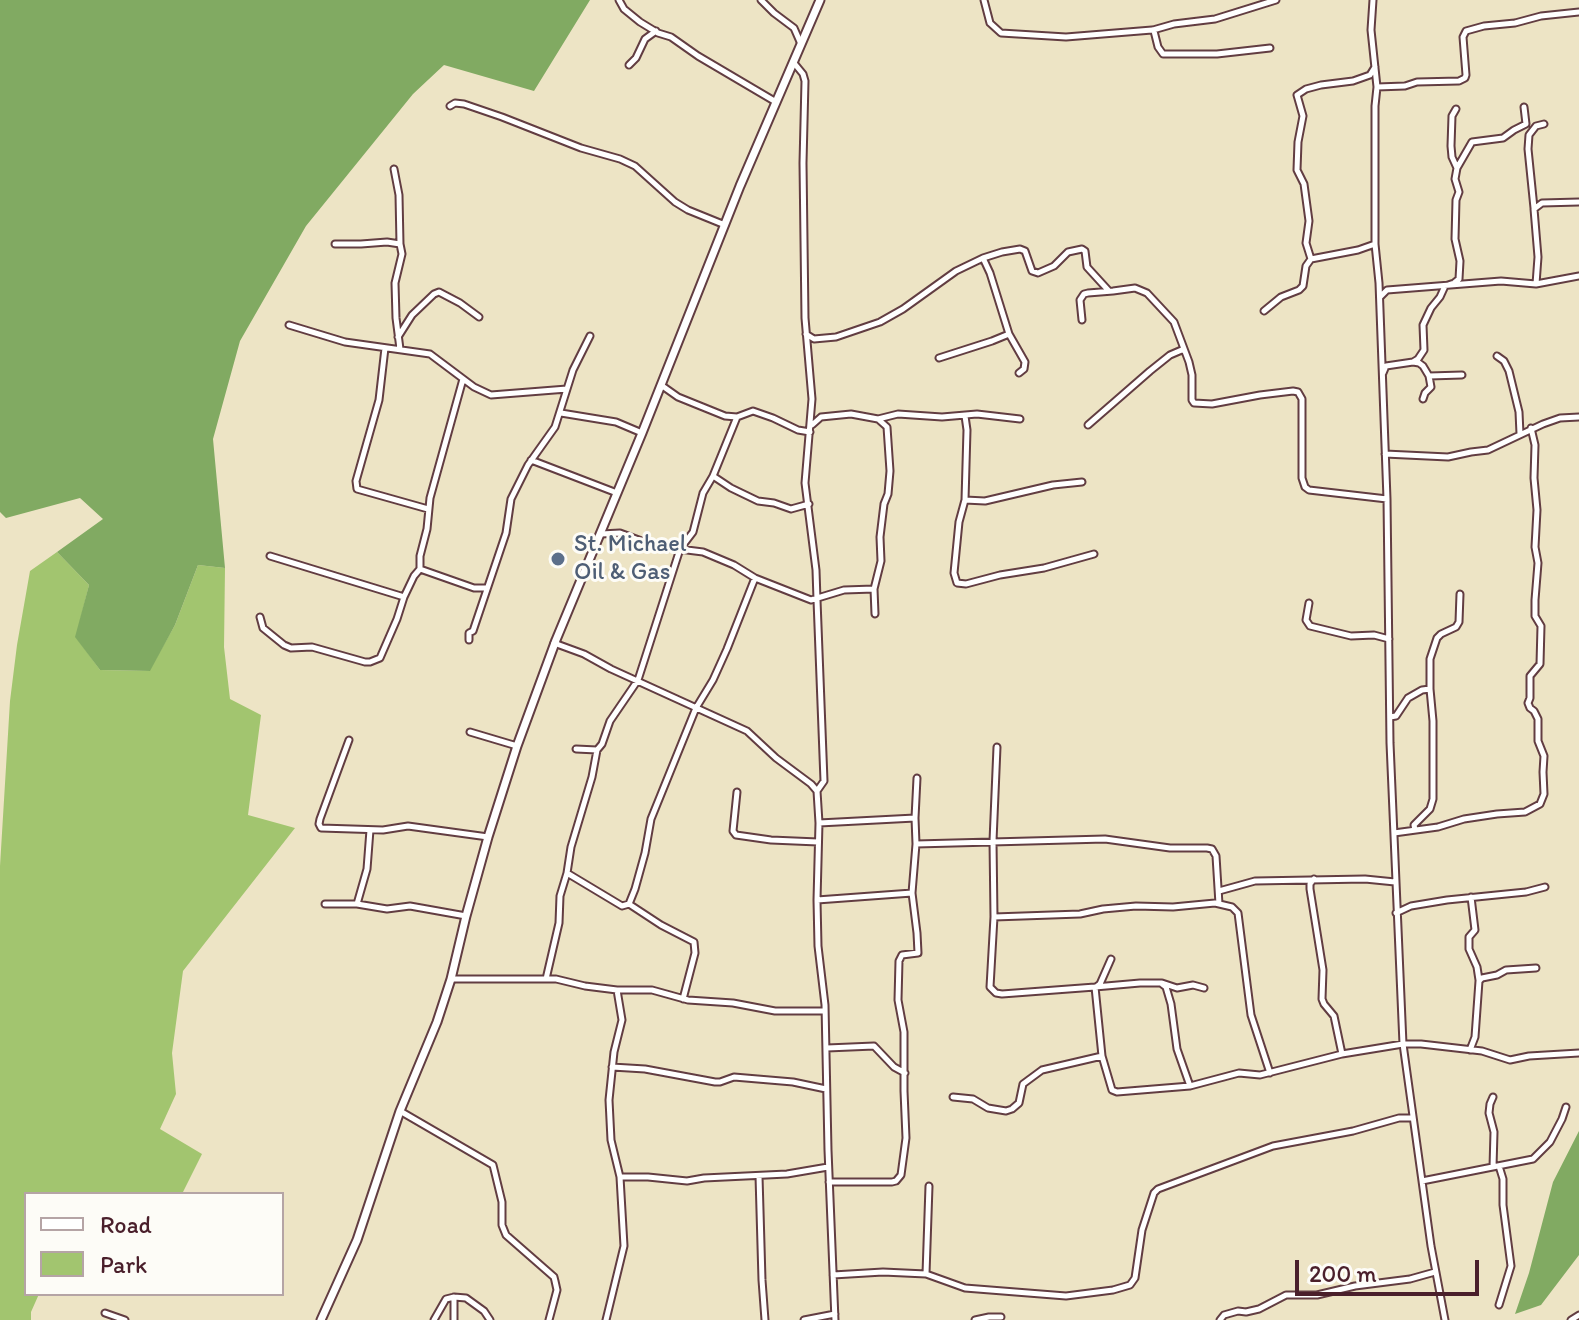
<!DOCTYPE html>
<html>
<head>
<meta charset="utf-8">
<style>
  body { margin:0 }
  #map { position:relative; width:1579px; height:1320px; overflow:hidden; background:#ede4c5; font-family:Itim,sans-serif }
  canvas { display:block }
  .legend { position:absolute; left:24px; top:1192px; width:260px; height:104px; box-sizing:border-box; background:#fdfcf7; border:2px solid #b5a4a5; margin:0; padding:10px 14px; list-style:none; font-size:24px; color:#4a1f2b }
  .legend li { display:flex; align-items:center; gap:16px; height:40px }
  .legend b { width:40px; border:2px solid #b5a4a5 }
  .scale { position:absolute; left:1295px; top:1260px; width:184px; height:36px; box-sizing:border-box; border:4px solid #4a1f2b; border-top:0; padding-left:10px; font-size:24px; line-height:28px; white-space:nowrap; color:#4a1f2b; -webkit-text-stroke:6px #fdfcf7; paint-order:stroke }
</style>
</head>
<body>
<div id="map">
<canvas width="1579" height="1320"></canvas>
<ul class="legend">
<li><b style="height:10px;background:#fff"></b>Road</li>
<li><b style="height:22px;background:#a2c56f"></b>Park</li>
</ul>
<div class="scale">200 m</div>
</div>
<script>
const context = document.querySelector('canvas').getContext('2d');
context.lineJoin = 'round';
function fill(path, color) { context.fillStyle = color; context.fill(path, 'evenodd'); }
const toPath = rows => new Path2D(rows.map(r => 'M' + r).join(''));
function stroke(path, color, width, dash) { context.strokeStyle = color; context.lineWidth = width; context.lineCap = dash ? 'butt' : 'round'; context.setLineDash(dash || []); context.stroke(path); }
function drawText(font, color, halo, rows, align = 'center') {
  context.font = font + ' Itim,sans-serif'; context.lineWidth = 6; context.setLineDash([]); context.textBaseline = 'middle'; context.strokeStyle = halo; context.fillStyle = color; for (const [text, x, y, turn = 0] of rows) {
    context.save(); context.translate(x, y); context.rotate((+turn || 0) * Math.PI / 180); context.textAlign = isNaN(turn) ? turn : align; if (halo) context.strokeText(text, 0, 0); context.fillText(text, 0, 0); context.restore();
  }
}
fill(toPath([
  [57,552,89,585,76,637,100,670,149,671,175,625,198,565,225,568,224,647,230,699,261,715,248,815,295,828,183,971,172,1053,176,1094,160,1129,202,1154,182,1194,26,1194,26,1294,39,1294,31,1312,31,1320,0,1320,0,866,10,701,17,645,30,571]
]), '#a2c56f');
fill(toPath([
  [0,0,590,0,534,91,444,65,413,94,306,226,240,341,213,439,225,568,198,565,175,625,150,671,100,670,75,637,89,585,57,552,103,519,80,498,6,518,0,512],
  [1579,1131,1579,1255,1541,1305,1515,1314,1529,1273,1553,1182]
]), '#81aa62');
const minor = toPath([
  [619,0,624,9,640,22,658,33,671,37,698,56,776,102],
  [761,0,774,13,794,28,801,44],
  [984,0,990,23,1001,33,1066,37,1152,30,1154,31,1158,47,1163,54,1217,54,1270,48],
  [1373,0,1371,30,1377,87,1375,106,1375,244,1379,283,1387,499,1390,743,1403,1044,1431,1246,1445,1320],
  [1153,30,1174,24,1215,19,1276,0],
  [794,63,803,74,805,81,803,163,805,318,812,399,805,483,816,570,817,600,824,781,817,791,819,823,817,900,818,946,825,1005,828,1150,835,1320],
  [629,65,636,58,645,39,656,31],
  [1377,87,1405,86,1417,82,1459,81,1465,78,1466,75,1463,37,1466,31,1484,26,1515,23,1541,16,1579,12],
  [450,106,455,103,464,104,502,117,581,148,620,159,635,166,675,202,688,210,725,225],
  [1456,109,1452,116,1451,146,1452,157,1457,168],
  [394,169,399,195,400,244,402,254,395,283,396,318,400,349],
  [1534,208,1528,149,1529,135,1536,126,1544,124],
  [335,244,361,244,387,242,400,244],
  [983,258,1002,252,1020,249,1025,251,1032,271,1038,273,1054,266,1068,252,1082,249,1085,251,1087,267,1108,290],
  [1311,259,1306,243,1309,221,1304,184,1297,170,1298,142,1303,116,1297,95,1306,89,1321,85,1353,81,1370,75,1375,67],
  [1536,284,1538,257,1534,209,1542,203,1579,202],
  [1380,297,1387,290,1501,281,1536,284,1579,276],
  [1264,311,1281,297,1299,290,1303,286,1306,266,1311,259,1358,250,1375,244],
  [1082,320,1080,300,1084,294,1088,293,1113,291,1135,288,1147,293,1174,322,1189,362,1192,375,1192,400,1194,403,1212,404,1260,395,1293,391,1298,392,1302,399,1302,478,1305,487,1309,490,1387,499],
  [289,325,345,342,430,354,474,387,491,395,567,389],
  [806,334,814,339,836,337,880,322,903,309,956,271,983,258,990,273,1009,334,1025,362,1024,369,1019,373],
  [398,337,412,315,434,294,439,292,460,303,479,317],
  [385,348,379,400,356,481,357,489,428,509],
  [1497,356,1504,361,1509,371,1519,412,1520,434],
  [939,358,992,341,1009,334],
  [1413,362,1418,359,1424,350,1423,325,1431,308,1440,297,1445,286,1454,283,1459,279,1460,261,1455,239,1456,200,1459,192,1455,179,1457,168,1472,142,1503,138,1514,130,1526,124,1524,107],
  [1383,373,1386,366,1413,362,1419,363,1423,366,1429,376,1462,375],
  [661,385,678,397,725,416,737,417,753,411,773,418,798,430,810,432],
  [1423,399,1425,393,1431,387,1429,376],
  [561,413,616,422,642,433],
  [965,416,967,430,965,500,959,522,954,573,957,583,966,584,1000,575,1044,568,1094,554],
  [878,419,898,414,942,417,977,414,1020,419],
  [812,425,821,417,851,414,878,419,887,427,890,471,888,494,884,504,880,537,881,561,874,589,875,614],
  [1088,425,1150,371,1170,355,1184,349],
  [1385,454,1448,457,1471,452,1488,450,1543,424,1560,418,1579,417],
  [531,460,617,493],
  [713,476,731,488,758,501,774,503,791,509,809,504],
  [965,500,985,501,1053,485,1082,482],
  [601,534,620,533,655,546,703,552,734,565,755,578,811,600,844,590,874,589],
  [270,556,404,597],
  [420,569,474,588,486,588],
  [1309,603,1306,620,1310,626,1351,636,1374,635,1389,639],
  [260,617,263,628,284,645,291,648,312,647,365,662,370,662,380,658,397,619,404,597,414,576,420,569,420,556,427,529,430,498,463,379],
  [469,640,469,633,473,631,475,625,506,533,511,499,528,465,555,427,573,370,590,336],
  [554,643,584,654,611,669,747,731,776,758,811,784,817,791],
  [1390,717,1396,716,1408,698,1422,690,1430,689],
  [470,732,517,746],
  [349,740,320,819,319,824,321,828,383,830,408,826,488,837],
  [997,747,993,841,994,917,990,987,996,993,1002,994,1095,987,1102,1056,1112,1090,1117,1092,1190,1086,1239,1073,1260,1075,1342,1054,1403,1044,1421,1044,1482,1051,1510,1060,1529,1056,1579,1053],
  [576,749,597,750,602,744,610,721,638,680,680,549,693,532,703,493,713,476,737,417],
  [737,792,733,831,736,835,771,840,818,842],
  [819,823,915,818],
  [1415,830,1414,825,1430,809,1433,799,1433,721,1430,689,1430,659,1437,638,1441,634,1456,627,1459,622,1460,594],
  [1394,833,1438,827,1464,819,1497,814,1525,812,1540,804,1544,794,1543,772,1544,756,1538,741,1538,719,1534,711,1530,708,1528,703,1530,698,1530,676,1540,664,1541,626,1535,616,1535,600,1538,563,1535,547,1537,510,1534,478,1535,445,1531,428],
  [916,844,1105,839,1170,848,1207,848,1212,849,1216,856,1219,904],
  [567,873,571,847,592,777,597,750],
  [1314,879,1310,884,1310,889,1323,970,1322,999,1324,1004,1334,1016,1342,1054],
  [1219,891,1255,881,1365,879,1395,882],
  [1471,897,1475,930,1469,937,1469,949,1477,967,1479,980],
  [817,900,912,893],
  [325,904,357,904,387,909,410,906,466,916],
  [357,904,367,869,370,830],
  [629,904,661,925,694,942,695,953,683,999],
  [1396,913,1411,906,1447,900,1526,892,1545,887],
  [994,917,1080,914,1103,909,1136,906,1173,907,1215,903,1232,907,1238,913,1251,1015,1270,1073],
  [451,979,556,979,585,986,617,990,652,990,688,1000,733,1003,775,1011,825,1011],
  [546,979,559,923,560,896,567,873,622,906,629,904,635,889,645,853,651,819,696,708,713,680,727,649,755,578],
  [1162,984,1166,987,1171,1004,1177,1049,1190,1086],
  [1095,987,1140,983,1162,983,1177,988,1193,985,1204,988],
  [1096,987,1100,984,1111,959],
  [827,1048,874,1046,894,1067,905,1073],
  [1470,1050,1475,1037,1479,981,1482,978,1497,975,1506,970,1536,968],
  [612,1067,645,1069,715,1082,720,1082,734,1077,793,1082,826,1089],
  [953,1097,973,1099,988,1108,1006,1111,1012,1109,1019,1103,1023,1084,1042,1070,1102,1056],
  [1493,1097,1490,1104,1489,1113,1494,1132,1493,1167],
  [400,1111,493,1165,502,1202,502,1225,506,1235,554,1277,555,1281,557,1290,549,1320],
  [759,1176,762,1280,765,1320],
  [620,1177,648,1177,687,1181,704,1178,787,1174,828,1167],
  [1422,1181,1533,1159,1550,1142,1562,1119,1566,1107],
  [829,1182,892,1182,896,1181,901,1175,906,1138,904,1091,904,1032,898,1000,899,961,902,955,918,953,917,933,912,893,916,844,915,818,917,778],
  [926,1274,929,1186],
  [833,1275,883,1272,926,1274,965,1288,1066,1296,1113,1290,1130,1285,1135,1278,1142,1230,1154,1193,1158,1189,1273,1146,1353,1131,1399,1118,1413,1118],
  [1499,1305,1511,1266,1503,1205,1503,1179,1499,1166],
  [105,1313,125,1320],
  [434,1320,446,1299,454,1297],
  [454,1320,454,1297,466,1298,484,1311,490,1320],
  [606,1320,624,1246,620,1177,611,1140,609,1100,614,1052,622,1020,617,990],
  [804,1320,835,1314],
  [975,1320,989,1317,1001,1317],
  [1220,1320,1224,1315,1238,1311,1246,1312,1259,1309,1286,1295,1317,1295,1355,1286,1410,1279,1435,1272],
  [1571,1320,1579,1315]
]);
const tertiary = toPath([
  [321,1320,357,1240,400,1111,437,1022,451,979,466,916,488,837,517,746,556,640,642,433,740,186,820,0]
]);
stroke(minor, '#623d42', 9);
stroke(tertiary, '#623d42', 11);
stroke(minor, '#fff', 5);
stroke(tertiary, '#fff', 7);
for (const [x, y, r, color] of [
  [558,559,8,"#5c6f8a"]
]) { const dot = new Path2D(); dot.arc(x, y, r, 0, 2 * Math.PI); context.fillStyle = color; context.fill(dot); stroke(dot, '#fdfcf7', 3); }
drawText('24px', '#4e5e75', '#fdfcf7', [
  ["St. Michael",574,545],
  ["Oil & Gas",574,573]
], 'left');
</script>
</body>
</html>
